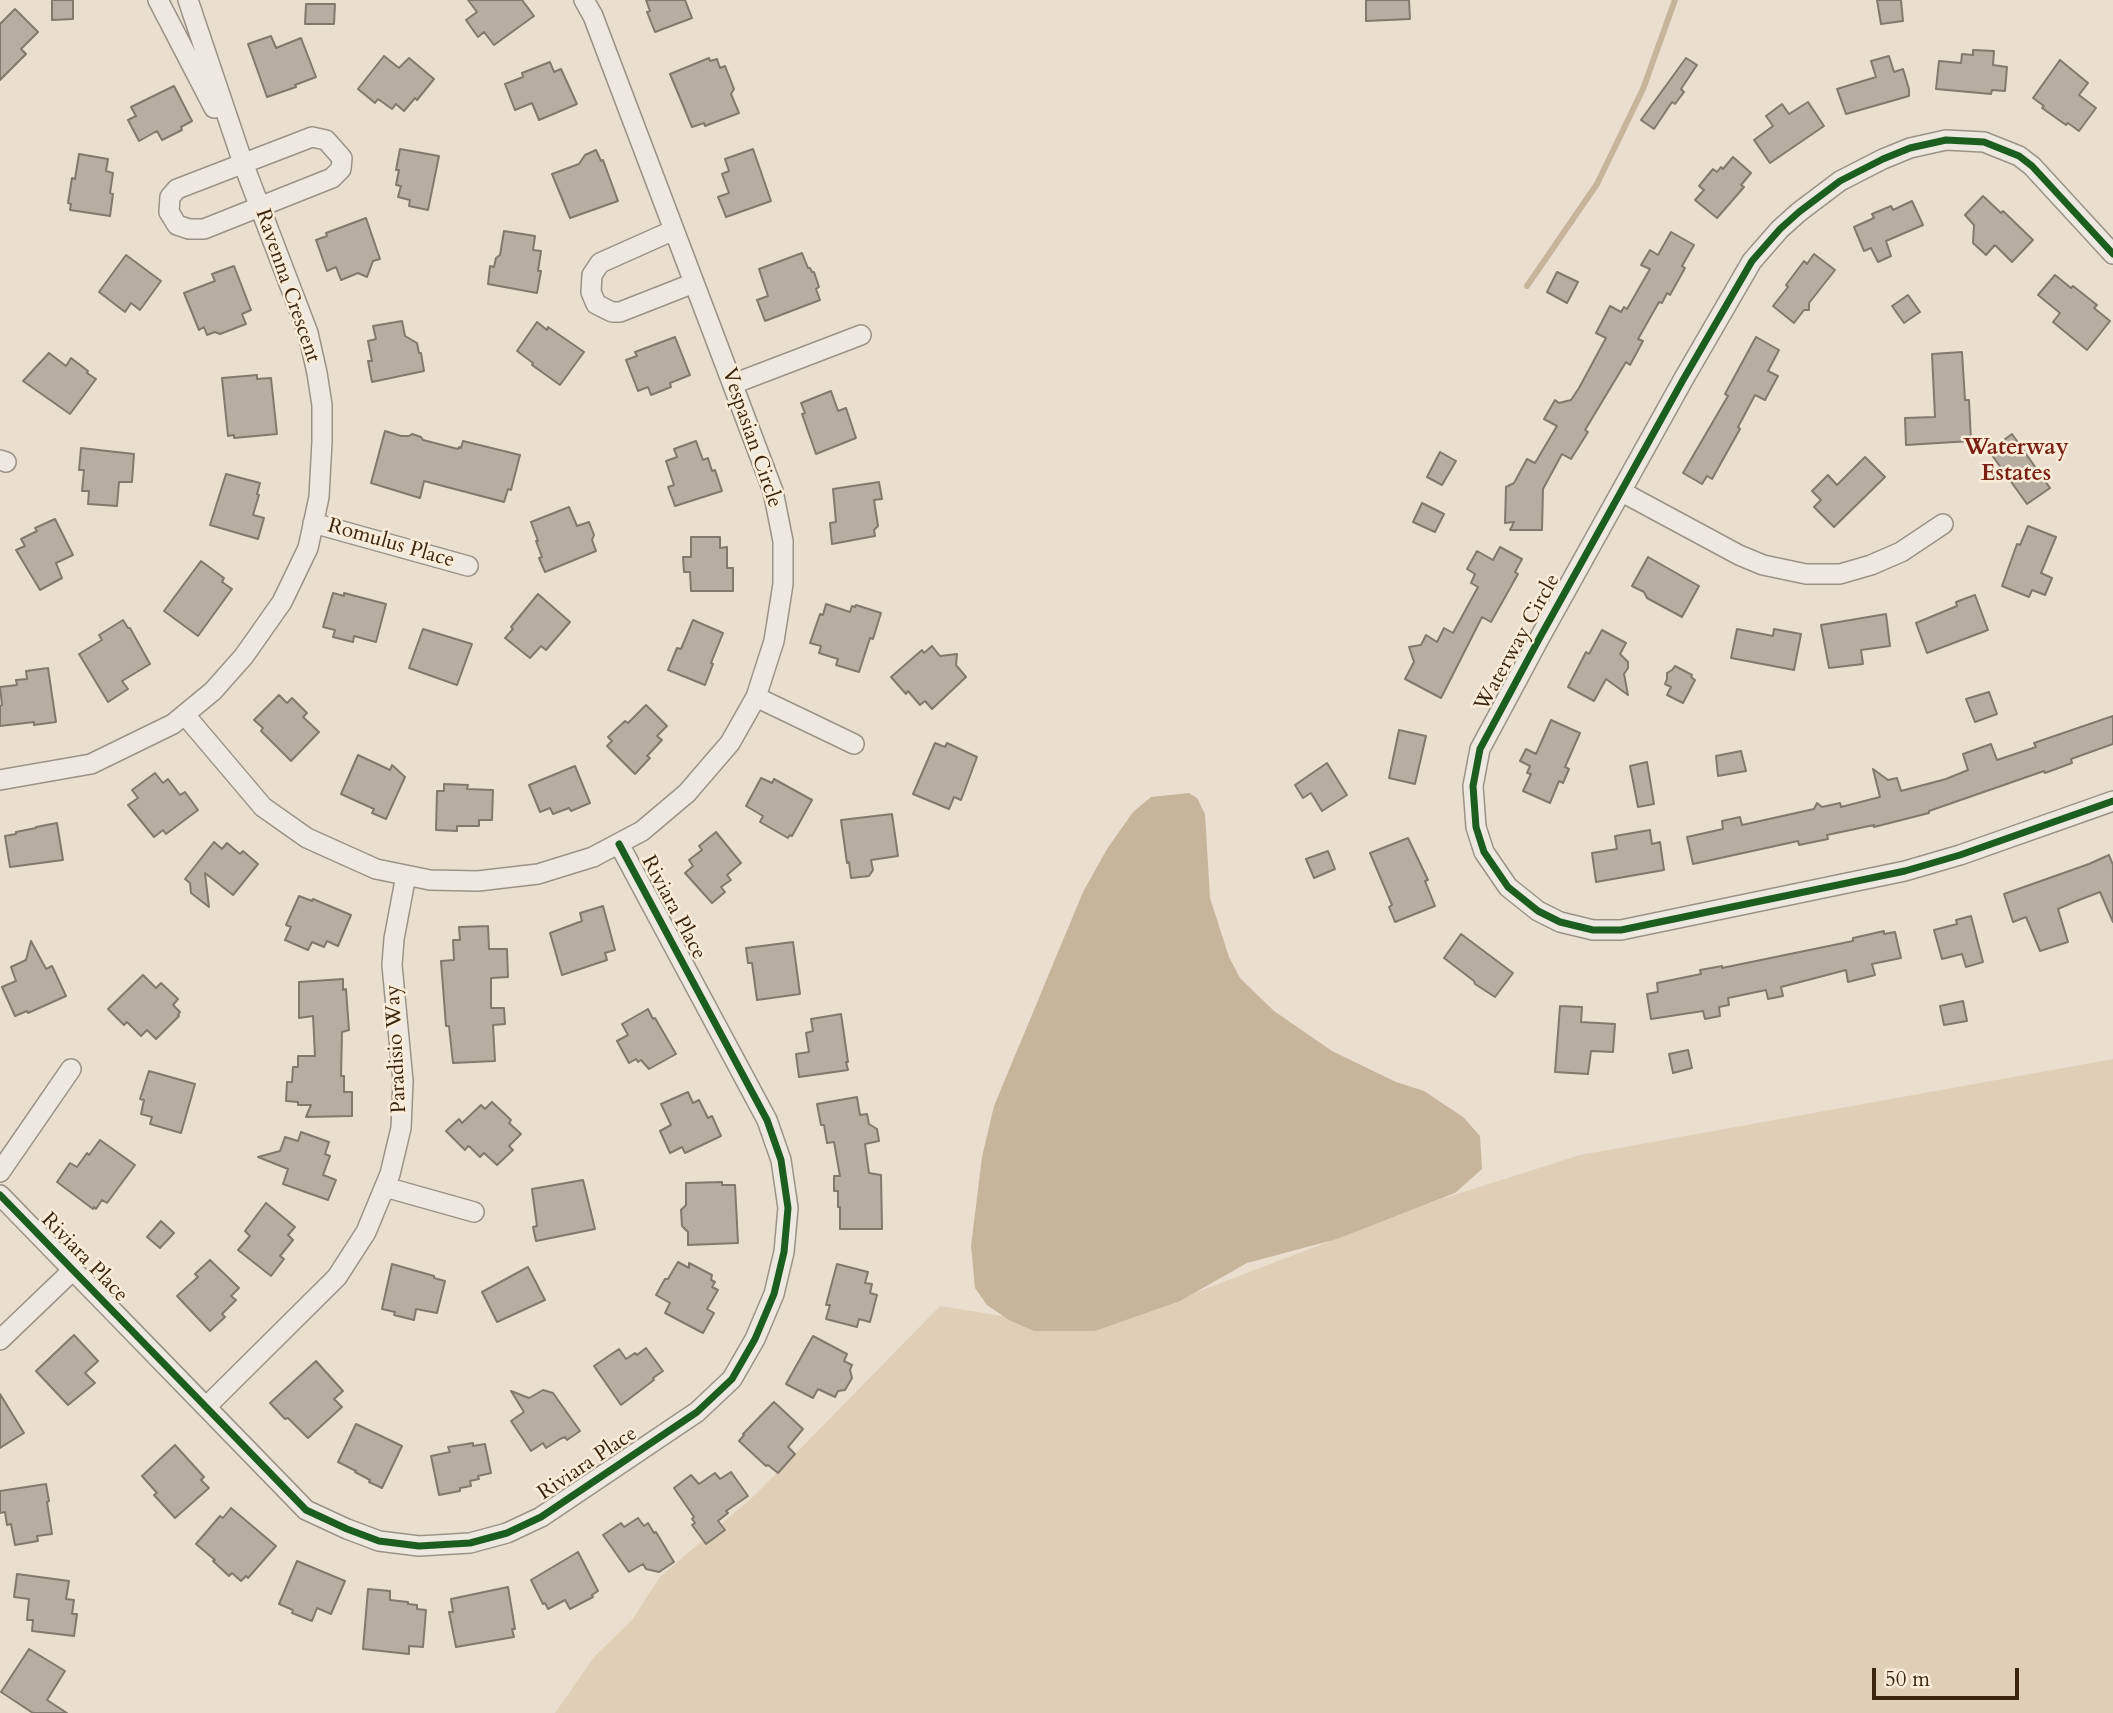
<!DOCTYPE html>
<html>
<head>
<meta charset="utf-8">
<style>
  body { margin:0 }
  #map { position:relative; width:2113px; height:1713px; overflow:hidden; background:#eadfcf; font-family:Cardo,serif }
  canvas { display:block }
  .scale { position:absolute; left:1872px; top:1668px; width:147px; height:32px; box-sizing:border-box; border:4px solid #3c250d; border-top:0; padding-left:9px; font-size:21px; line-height:24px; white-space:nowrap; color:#3c250d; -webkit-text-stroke:5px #f9ecd8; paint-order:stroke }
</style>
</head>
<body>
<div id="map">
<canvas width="2113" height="1713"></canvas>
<div class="scale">50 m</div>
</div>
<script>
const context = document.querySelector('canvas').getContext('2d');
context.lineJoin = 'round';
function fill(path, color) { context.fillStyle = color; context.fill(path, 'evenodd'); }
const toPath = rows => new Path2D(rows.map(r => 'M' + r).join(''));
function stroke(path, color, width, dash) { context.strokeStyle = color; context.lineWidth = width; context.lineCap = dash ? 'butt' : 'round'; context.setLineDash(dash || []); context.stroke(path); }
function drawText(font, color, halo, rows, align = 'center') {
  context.font = font + ' Cardo,serif'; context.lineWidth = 5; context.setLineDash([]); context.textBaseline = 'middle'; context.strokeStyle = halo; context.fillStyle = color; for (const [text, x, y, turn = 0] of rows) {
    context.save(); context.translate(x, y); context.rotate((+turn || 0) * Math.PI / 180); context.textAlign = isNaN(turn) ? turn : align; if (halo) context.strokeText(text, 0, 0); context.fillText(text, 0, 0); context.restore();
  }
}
fill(toPath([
  [2113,1059,2113,1713,555,1713,594,1657,632,1620,659,1578,756,1494,940,1306,1095,1331,1435,1201,1580,1155]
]), '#dfcfb7');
fill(toPath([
  [1189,793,1197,798,1205,814,1210,898,1229,957,1240,978,1274,1011,1332,1051,1396,1082,1424,1091,1463,1117,1480,1136,1482,1169,1455,1193,1337,1239,1247,1263,1180,1301,1095,1331,1034,1331,1009,1320,987,1305,975,1288,971,1246,982,1157,994,1106,1083,892,1107,849,1133,812,1151,797]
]), '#c6b49b');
stroke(toPath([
  [1527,286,1597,184,1643,89,1675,0]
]), '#c6b49b', 6);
const building = toPath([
  [52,0,73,0,73,19,52,20,52,0],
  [468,0,522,0,534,16,494,45,484,32,478,37,466,20,477,12,468,0],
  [646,0,685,0,692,18,655,32,647,12,650,11,646,0],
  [1366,0,1409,0,1410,19,1366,21,1366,0],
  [1877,0,1901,0,1903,21,1881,24,1877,0],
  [306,4,335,4,334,24,305,24,306,4],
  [15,9,38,32,21,49,26,54,0,80,0,24,15,9],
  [271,36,276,48,301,38,316,77,295,85,296,87,267,97,248,44,271,36],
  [1973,50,1994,51,1993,65,2007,67,2005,91,1992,90,1991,94,1936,89,1939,61,1961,63,1962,54,1973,55,1973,50],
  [384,56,399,68,409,58,434,79,417,100,415,98,404,111,396,104,392,109,378,99,375,103,358,89,384,56],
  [1889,56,1894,72,1903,69,1909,89,1909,96,1846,114,1837,89,1876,77,1871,61,1889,56],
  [709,58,710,61,717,59,720,68,725,66,734,89,731,94,739,113,705,126,704,123,692,127,670,74,709,58],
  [1686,58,1697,65,1681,89,1684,92,1675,104,1672,102,1654,129,1641,120,1686,58],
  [2060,60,2088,83,2079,95,2096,108,2079,131,2068,123,2066,125,2042,108,2044,106,2033,98,2060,60],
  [550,62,554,72,561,69,577,104,539,120,532,103,515,110,505,84,523,77,522,73,550,62],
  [174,86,192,121,181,127,182,130,162,140,157,131,139,141,128,120,136,116,131,107,174,86],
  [1808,102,1824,126,1770,163,1754,140,1773,126,1766,116,1782,104,1789,114,1808,102],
  [400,149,439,156,428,210,409,206,410,200,398,197,401,186,396,185,399,170,396,170,400,149],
  [753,149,771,201,726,217,718,197,729,193,722,174,729,171,725,159,753,149],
  [596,150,601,161,603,160,618,201,570,218,552,174,579,164,585,155,596,150],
  [79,154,108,159,106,171,113,173,110,193,113,194,110,216,70,210,71,204,68,203,72,178,75,179,79,154],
  [1733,157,1751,173,1741,185,1744,187,1717,218,1695,200,1704,190,1699,186,1713,169,1717,172,1721,167,1723,169,1733,157],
  [1983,196,2001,213,2003,211,2033,240,2012,262,1995,245,1986,255,1973,243,1974,225,1965,215,1983,196],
  [1912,201,1923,225,1886,241,1891,256,1878,262,1871,248,1864,251,1854,227,1874,218,1872,214,1891,206,1893,210,1912,201],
  [366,218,380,259,373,261,367,277,358,273,341,280,336,267,327,271,316,240,327,236,326,233,366,218],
  [504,231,535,236,533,250,541,251,538,271,541,271,537,293,488,284,490,266,494,267,496,258,500,255,504,231],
  [1671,232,1694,245,1682,266,1685,268,1670,295,1667,293,1662,303,1659,302,1638,339,1643,341,1630,365,1626,362,1585,430,1588,432,1571,459,1562,454,1543,489,1542,530,1510,530,1514,522,1505,523,1506,487,1514,483,1527,459,1535,463,1557,426,1544,419,1555,400,1559,403,1571,400,1579,388,1606,338,1596,333,1610,306,1621,312,1624,307,1627,309,1650,269,1641,265,1650,250,1658,255,1671,232],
  [802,253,808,268,810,268,812,272,814,272,819,287,816,289,820,300,765,321,757,300,768,296,759,269,802,253],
  [1814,254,1835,270,1809,303,1809,310,1804,310,1794,323,1773,306,1788,287,1786,285,1804,261,1807,264,1814,254],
  [126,255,161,281,140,310,131,303,125,312,99,292,126,255],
  [234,266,251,310,242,314,246,324,220,334,215,332,207,335,204,327,199,330,184,293,215,281,212,274,234,266],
  [1557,272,1578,282,1567,303,1547,292,1557,272],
  [2055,275,2071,288,2073,286,2097,305,2094,308,2110,321,2087,350,2053,322,2060,313,2038,295,2055,275],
  [1908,295,1920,312,1904,323,1892,306,1908,295],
  [402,321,405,336,417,343,419,353,421,353,424,371,372,382,368,361,372,361,368,341,376,339,373,326,402,321],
  [537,322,547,330,548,327,584,352,560,385,532,365,533,363,517,351,537,322],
  [675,337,690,375,670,383,671,387,651,395,648,387,638,391,626,360,637,356,635,352,675,337],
  [1756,337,1779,350,1768,371,1778,376,1765,400,1755,395,1738,427,1740,429,1712,479,1707,476,1702,484,1683,473,1728,396,1725,394,1756,337],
  [1962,352,1965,400,1969,400,1971,441,1906,445,1905,418,1935,417,1932,354,1962,352],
  [49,353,66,366,71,358,88,371,87,373,96,379,70,414,23,381,49,353],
  [257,375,257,379,271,378,277,434,234,438,234,435,228,436,222,378,257,375],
  [831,391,838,411,846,408,856,438,816,454,802,414,805,413,801,403,831,391],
  [385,431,401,436,409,436,412,434,421,437,423,440,458,449,459,447,461,448,463,441,520,455,511,490,508,489,504,502,424,481,420,498,371,483,385,431],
  [2012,434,2050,488,2027,504,1989,451,2012,434],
  [696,441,703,460,708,458,712,471,715,470,722,491,675,506,668,487,674,485,666,461,677,457,674,449,696,441],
  [81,448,134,454,132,482,119,482,117,506,88,504,89,491,82,491,84,470,79,470,81,448],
  [1440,452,1456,461,1442,485,1427,477,1440,452],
  [1865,457,1885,477,1834,527,1814,507,1821,500,1812,491,1828,475,1837,485,1865,457],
  [226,474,260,483,257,494,259,495,253,515,264,518,258,539,210,525,226,474],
  [879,482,882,499,874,500,878,526,874,530,875,536,832,544,830,523,836,522,833,489,879,482],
  [1422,503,1444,514,1435,532,1413,522,1422,503],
  [569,507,577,526,589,522,594,535,592,540,596,551,545,572,539,558,542,557,536,541,538,541,531,522,569,507],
  [55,519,73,555,56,563,62,578,40,590,16,550,25,546,21,539,37,531,35,528,55,519],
  [2028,526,2056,537,2041,573,2052,578,2045,595,2032,590,2029,597,2002,586,2017,544,2020,545,2028,526],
  [691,537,720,537,720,548,727,547,727,568,733,568,733,591,691,591,690,572,684,572,683,557,691,557,691,537],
  [1500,547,1522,559,1515,572,1518,574,1491,622,1482,617,1441,698,1405,679,1414,662,1409,647,1421,645,1426,635,1437,642,1444,628,1453,633,1478,587,1471,583,1475,574,1467,569,1477,551,1493,560,1500,547],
  [1648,557,1699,586,1682,617,1647,598,1644,592,1632,586,1648,557],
  [201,561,224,578,222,582,232,589,198,636,164,611,201,561],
  [333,593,344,596,344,593,386,604,376,642,354,636,353,642,333,637,335,630,323,627,333,593],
  [538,594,570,622,546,650,541,646,530,658,505,638,513,629,511,627,538,594],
  [1975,595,1988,630,1927,653,1916,623,1957,606,1956,602,1975,595],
  [826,604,850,612,852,606,855,607,856,605,881,613,873,639,870,638,859,672,836,665,838,659,819,653,821,646,810,643,820,614,823,615,826,604],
  [1886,614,1890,646,1861,650,1863,664,1829,668,1821,625,1886,614],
  [123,620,128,628,130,628,150,664,122,681,128,689,108,702,79,654,102,640,99,635,123,620],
  [693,620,723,633,711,663,713,664,705,685,668,670,677,648,681,649,693,620],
  [423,629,472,644,457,685,409,668,423,629],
  [1737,629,1773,636,1774,629,1801,634,1794,670,1731,658,1737,629],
  [1602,630,1626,643,1620,654,1628,662,1628,668,1624,674,1628,695,1606,679,1594,701,1568,687,1586,652,1589,654,1602,630],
  [932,646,940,656,957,654,956,665,966,677,932,709,925,701,920,705,908,691,906,694,891,677,922,650,924,653,932,646],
  [1675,666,1692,675,1691,677,1695,680,1683,703,1667,695,1671,687,1665,684,1667,679,1667,673,1672,670,1675,666],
  [48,668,56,722,34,725,34,722,0,726,0,706,2,705,0,687,17,685,16,680,27,679,26,671,48,668],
  [1989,692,1997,714,1975,722,1966,699,1989,692],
  [279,695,287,703,292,698,307,713,303,717,319,732,291,761,261,731,263,728,254,720,279,695],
  [646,705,667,726,657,736,662,740,647,756,650,758,635,774,607,746,612,741,608,737,625,721,628,723,646,705],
  [2113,716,2113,744,2071,759,2072,763,2045,773,2044,771,1929,811,1929,813,1874,827,1874,825,1827,835,1828,839,1799,845,1798,841,1693,864,1687,837,1723,829,1722,821,1740,817,1742,825,1814,809,1817,803,1822,807,1840,803,1841,807,1880,797,1873,769,1888,780,1897,778,1901,791,1946,779,1968,770,1963,754,1991,744,1997,760,2036,747,2034,743,2113,716],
  [1551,720,1580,733,1565,767,1569,769,1563,783,1559,781,1550,803,1523,791,1531,774,1527,773,1530,766,1520,761,1526,749,1536,754,1551,720],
  [1399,730,1426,736,1415,784,1389,778,1399,730],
  [935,743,945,747,947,743,977,757,961,800,954,797,949,809,913,794,935,743],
  [1741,751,1746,771,1718,776,1716,756,1741,751],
  [358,755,390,770,392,765,405,777,386,819,372,813,374,809,341,794,358,755],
  [1647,762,1654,804,1638,807,1630,766,1647,762],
  [1327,763,1347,795,1322,811,1311,793,1303,798,1295,785,1327,763],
  [575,766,590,803,571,811,569,808,553,814,550,808,540,812,529,785,575,766],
  [155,773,163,783,168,779,180,795,185,792,198,810,166,834,163,830,154,837,128,805,138,798,132,790,155,773],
  [761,778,772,783,774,779,812,800,792,836,790,835,788,838,760,822,763,816,746,806,761,778],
  [444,784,468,785,467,789,493,790,492,820,479,820,479,826,457,826,457,831,436,830,437,791,444,791,444,784],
  [892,814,898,856,871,860,873,870,869,876,851,878,849,862,847,863,841,820,892,814],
  [57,823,63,860,10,867,5,836,16,834,16,832,36,828,36,827,57,823],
  [1650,830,1652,844,1660,842,1664,870,1596,882,1592,853,1617,849,1615,836,1650,830],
  [716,832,741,863,727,875,731,880,721,887,725,892,712,903,685,873,693,866,689,860,702,850,699,846,716,832],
  [1408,838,1428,880,1425,881,1435,906,1395,922,1389,907,1392,905,1370,853,1408,838],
  [214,842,222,849,227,843,240,854,243,851,258,864,233,895,205,873,209,907,191,893,190,883,185,879,214,842],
  [1328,851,1335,869,1314,878,1306,859,1328,851],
  [2109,855,2113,865,2113,922,2100,892,2074,902,2058,909,2068,942,2040,951,2026,917,2013,922,2004,894,2089,864,2109,855],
  [299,896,312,901,313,899,351,915,338,946,327,941,324,947,312,942,308,950,285,940,291,927,286,925,299,896],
  [603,906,615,950,605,953,607,960,562,975,550,933,582,921,580,913,603,906],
  [1971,916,1983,962,1966,967,1962,954,1942,959,1934,930,1957,924,1956,920,1971,916],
  [488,926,489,949,507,949,508,977,491,978,491,1008,504,1008,505,1024,493,1025,495,1061,453,1063,449,1026,446,1026,441,961,454,960,453,940,460,940,459,927,488,926],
  [1884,931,1884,934,1895,932,1901,958,1872,964,1875,975,1848,982,1846,970,1781,987,1783,996,1768,999,1766,990,1728,998,1729,1005,1719,1007,1720,1016,1705,1019,1703,1011,1651,1019,1647,994,1658,992,1657,983,1701,974,1700,970,1722,966,1722,968,1853,941,1853,938,1884,931],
  [1461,934,1513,973,1495,997,1475,984,1474,981,1444,958,1461,934],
  [31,941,46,969,52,966,66,996,28,1013,27,1011,15,1016,2,987,16,981,11,967,26,960,31,941],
  [793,942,800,994,757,1000,752,963,748,963,746,948,793,942],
  [143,975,156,988,161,983,178,999,173,1005,180,1012,178,1015,179,1016,156,1039,147,1030,141,1036,127,1022,124,1025,108,1009,143,975],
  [343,979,343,990,346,989,349,1030,342,1032,341,1076,344,1076,344,1092,352,1092,352,1116,306,1117,311,1105,298,1105,298,1102,286,1101,287,1082,292,1082,293,1067,298,1067,298,1056,315,1056,313,1016,299,1018,299,982,343,979],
  [1963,1001,1967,1021,1944,1025,1940,1006,1963,1001],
  [1560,1006,1582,1007,1581,1022,1615,1024,1613,1052,1591,1051,1588,1074,1555,1072,1560,1006],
  [648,1009,653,1019,655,1018,676,1054,649,1069,641,1060,638,1062,636,1059,629,1063,617,1041,628,1035,622,1024,648,1009],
  [841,1014,848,1062,846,1062,848,1070,799,1077,796,1054,809,1052,806,1033,813,1031,811,1019,841,1014],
  [1688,1050,1692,1068,1673,1073,1669,1054,1688,1050],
  [149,1071,195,1084,181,1133,150,1124,152,1117,141,1114,144,1100,140,1099,149,1071],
  [688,1092,693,1103,699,1100,708,1118,712,1116,721,1136,685,1153,682,1147,670,1153,660,1131,671,1125,661,1104,688,1092],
  [857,1097,860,1115,867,1114,869,1124,877,1129,879,1141,865,1144,869,1173,881,1175,882,1229,840,1229,840,1207,838,1207,838,1191,834,1191,834,1176,840,1176,834,1142,827,1143,824,1125,821,1125,817,1104,857,1097],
  [492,1102,511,1120,509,1123,521,1134,509,1146,513,1150,497,1165,484,1153,480,1157,470,1147,468,1146,465,1150,446,1131,459,1119,462,1123,481,1105,485,1109,492,1102],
  [301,1132,329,1142,325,1154,330,1156,323,1175,336,1180,328,1200,283,1184,288,1169,258,1157,280,1151,285,1137,298,1141,301,1132],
  [100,1140,135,1165,107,1203,102,1200,96,1209,94,1207,93,1209,57,1182,70,1163,77,1167,87,1153,89,1155,100,1140],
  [583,1180,595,1229,536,1241,533,1227,537,1226,532,1189,583,1180],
  [722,1182,722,1185,735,1185,738,1243,688,1245,688,1232,682,1226,681,1210,686,1205,686,1183,722,1182],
  [266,1203,295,1227,288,1235,293,1240,280,1256,284,1259,271,1276,238,1250,250,1236,245,1231,266,1203],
  [161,1221,174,1233,160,1248,147,1237,161,1221],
  [210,1260,239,1288,231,1296,236,1300,222,1314,225,1317,210,1331,177,1296,198,1277,195,1274,210,1260],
  [678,1262,689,1268,689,1263,712,1275,711,1280,715,1282,712,1287,718,1290,707,1309,714,1313,703,1333,665,1313,670,1303,656,1295,665,1279,668,1279,678,1262],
  [392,1264,434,1276,434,1278,445,1281,437,1313,416,1309,414,1320,394,1315,395,1312,382,1309,392,1264],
  [837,1264,868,1272,865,1283,872,1284,870,1293,877,1295,870,1322,859,1319,857,1327,826,1319,830,1305,826,1305,837,1264],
  [528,1267,545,1300,497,1322,482,1292,528,1267],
  [74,1335,98,1361,85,1373,95,1383,68,1405,36,1371,74,1335],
  [813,1336,847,1354,844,1361,852,1365,850,1370,852,1378,845,1390,838,1391,835,1397,818,1389,813,1398,786,1384,813,1336],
  [646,1348,663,1371,653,1378,654,1380,621,1405,594,1366,619,1349,626,1359,635,1353,637,1355,646,1348],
  [316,1361,343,1391,334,1399,342,1407,308,1438,288,1418,285,1419,270,1403,316,1361],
  [543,1390,553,1393,580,1431,567,1440,565,1437,560,1439,546,1448,543,1443,531,1451,511,1421,524,1412,511,1391,529,1398,543,1390],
  [0,1394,24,1433,0,1448,0,1394],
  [774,1402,803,1429,788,1447,795,1454,778,1473,768,1465,766,1466,739,1441,744,1435,743,1434,774,1402],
  [356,1424,402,1446,382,1488,369,1482,370,1480,355,1472,356,1471,338,1462,356,1424],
  [473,1443,473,1446,485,1444,491,1473,478,1476,479,1479,470,1481,471,1486,460,1488,460,1491,439,1495,431,1456,450,1452,448,1447,473,1443],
  [175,1445,204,1477,201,1480,209,1488,175,1518,154,1495,157,1493,142,1476,175,1445],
  [731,1472,748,1496,726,1511,728,1513,718,1521,725,1530,706,1544,692,1525,695,1523,692,1519,694,1517,674,1488,691,1475,699,1484,715,1473,720,1479,731,1472],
  [46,1484,49,1501,47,1502,52,1534,37,1536,38,1541,15,1545,11,1524,7,1525,5,1512,0,1513,0,1491,46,1484],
  [231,1508,276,1546,248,1578,246,1576,241,1581,232,1573,229,1576,213,1561,215,1560,196,1544,220,1516,223,1518,231,1508],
  [638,1518,644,1526,648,1523,654,1533,656,1532,674,1562,659,1572,646,1569,643,1564,629,1572,603,1535,621,1523,624,1527,638,1518],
  [578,1552,598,1591,592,1595,593,1597,570,1609,565,1600,548,1609,545,1603,543,1604,531,1580,578,1552],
  [297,1561,345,1581,331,1614,317,1608,312,1621,292,1613,293,1610,279,1604,297,1561],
  [17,1574,69,1581,66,1599,74,1600,72,1614,77,1614,74,1636,32,1631,33,1620,27,1620,29,1599,14,1597,17,1574],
  [508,1587,515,1629,512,1629,514,1637,456,1647,449,1612,453,1612,451,1599,508,1587],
  [368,1589,390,1591,390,1600,408,1602,408,1604,417,1605,417,1609,426,1610,423,1647,409,1646,409,1654,363,1649,368,1589],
  [29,1649,65,1671,47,1700,67,1713,33,1713,1,1692,29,1649]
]);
fill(building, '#b7aea1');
stroke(building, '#82796d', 2);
const street = toPath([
  [158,0,214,108],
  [312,137,326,140,342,158,341,169,332,178,204,229,189,229,177,225,169,212,170,197,177,189,312,137],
  [674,230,600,263,592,275,591,292,596,304,612,312,620,312,694,283],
  [2113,254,2032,166,2019,156,1984,142,1946,140,1910,148,1883,159,1840,181,1799,212,1780,229,1752,261,1683,380,1539,639,1480,749,1473,786,1476,827,1484,852,1508,887,1538,911,1560,922,1593,930,1621,930,1905,871,1960,855,2113,801],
  [733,384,861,335],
  [0,460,6,462],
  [1622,492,1739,555,1763,565,1806,574,1840,574,1871,565,1901,552,1943,524],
  [313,523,468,566],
  [756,697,854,744],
  [185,715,263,807,307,838,376,869,430,880,478,881,538,874,593,857,642,831,687,793,730,743,756,697,774,641,783,584,783,541,773,491,593,16,584,0],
  [0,780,91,764,173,724,213,691,244,656,282,602,308,548,319,497,322,441,322,405,317,373,308,333,243,163,188,0],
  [0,1172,71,1069],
  [385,1187,474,1212],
  [0,1195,306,1510,347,1529,379,1541,419,1546,470,1543,507,1533,541,1517,697,1412,732,1379,755,1339,774,1294,784,1252,788,1208,781,1160,767,1120,619,844],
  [0,1340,72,1271],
  [206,1407,337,1277,366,1232,390,1174,401,1128,403,1081,392,965,394,939,406,875]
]);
stroke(street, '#9b9286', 22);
stroke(street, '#ede8e0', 19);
stroke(toPath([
  [2113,254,2032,166,2019,156,1984,142,1946,140,1910,148,1883,159,1840,181,1799,212,1780,229,1752,261,1683,380,1539,639,1480,749,1473,786,1476,827,1484,852,1508,887,1538,911,1560,922,1593,930,1621,930,1905,871,1960,855,2113,801],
  [0,1195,306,1510,347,1529,379,1541,419,1546,470,1543,507,1533,541,1517,697,1412,732,1379,755,1339,774,1294,784,1252,788,1208,781,1160,767,1120,619,844]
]), '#1b5e20', 7);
drawText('21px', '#3c250d', '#f9ecd8', [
  ["Ravenna Crescent",287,286,71],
  ["Vespasian Circle",751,438,71],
  ["Romulus Place",391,544,16],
  ["Waterway Circle",1518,643,-61],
  ["Riviara Place",673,908,62],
  ["Paradisio Way",397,1049,-93],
  ["Riviara Place",84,1258,46],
  ["Riviara Place",588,1464,-34]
]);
drawText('bold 23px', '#7a1f14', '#f9ecd8', [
  ["Waterway",2016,449],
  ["Estates",2016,475]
]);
</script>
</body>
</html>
